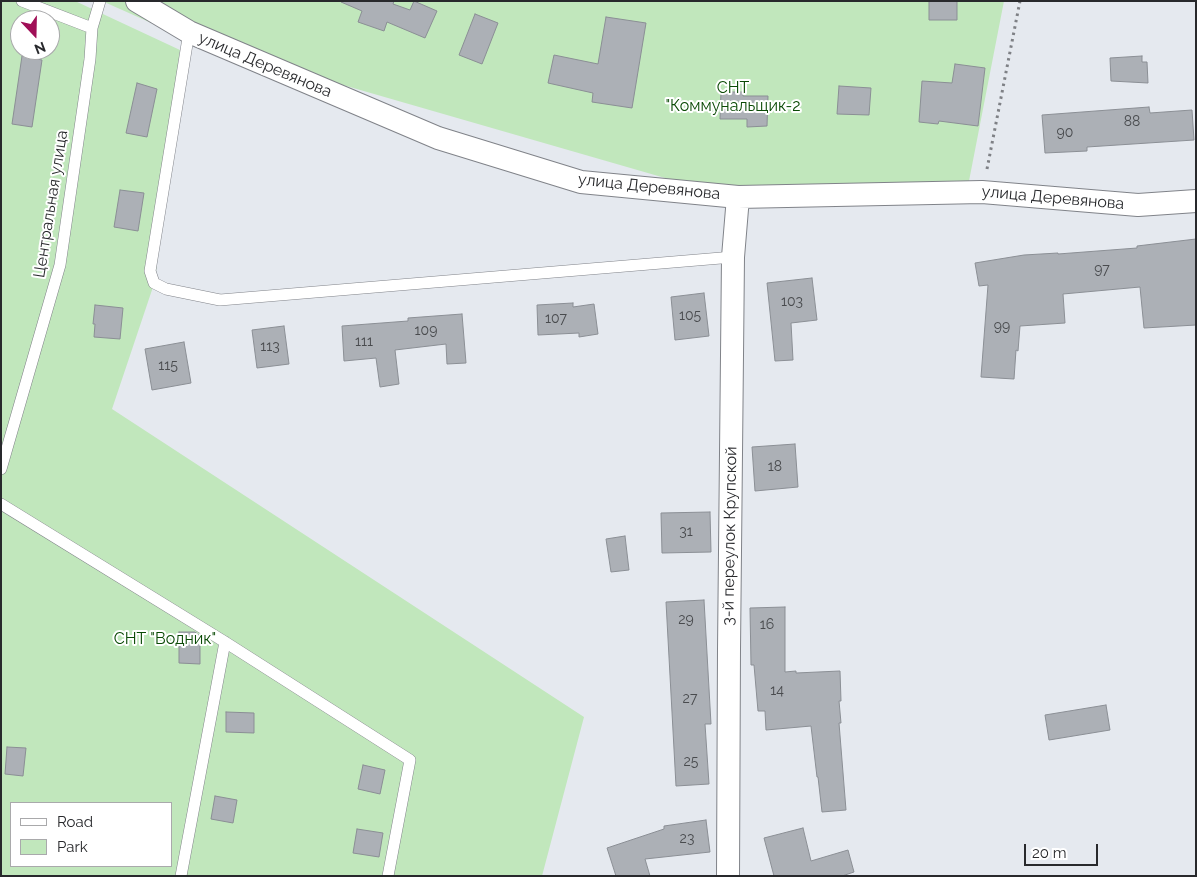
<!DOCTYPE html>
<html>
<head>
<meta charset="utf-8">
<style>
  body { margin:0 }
  #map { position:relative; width:1197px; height:877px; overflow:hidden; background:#e5e9ef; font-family:Raleway,sans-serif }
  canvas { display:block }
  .frame { position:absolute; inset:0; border:2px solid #28292c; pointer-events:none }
  .legend { position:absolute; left:10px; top:802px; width:162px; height:65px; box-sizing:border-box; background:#fff; border:1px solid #a9a9ab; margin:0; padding:6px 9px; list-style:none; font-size:15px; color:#28292c }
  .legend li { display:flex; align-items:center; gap:10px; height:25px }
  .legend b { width:25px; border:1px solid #a9a9ab }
  .north { position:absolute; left:10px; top:10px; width:50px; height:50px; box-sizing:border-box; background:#fff; border:1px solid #a9a9ab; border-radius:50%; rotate:159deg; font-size:14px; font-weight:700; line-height:20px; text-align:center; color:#28292c }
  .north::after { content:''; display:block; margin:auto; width:18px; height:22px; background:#a00f57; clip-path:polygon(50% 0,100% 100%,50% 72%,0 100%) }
  .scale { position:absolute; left:1024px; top:844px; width:74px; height:22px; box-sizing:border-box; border:2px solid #28292c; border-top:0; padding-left:6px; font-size:15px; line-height:18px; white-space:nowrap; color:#28292c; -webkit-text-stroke:4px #fff; paint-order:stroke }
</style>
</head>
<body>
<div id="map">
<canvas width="1197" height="877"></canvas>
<div class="frame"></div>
<ul class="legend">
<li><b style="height:6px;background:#fff"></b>Road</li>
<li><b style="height:14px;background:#c1e7bc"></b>Park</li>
</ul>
<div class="north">N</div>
<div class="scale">20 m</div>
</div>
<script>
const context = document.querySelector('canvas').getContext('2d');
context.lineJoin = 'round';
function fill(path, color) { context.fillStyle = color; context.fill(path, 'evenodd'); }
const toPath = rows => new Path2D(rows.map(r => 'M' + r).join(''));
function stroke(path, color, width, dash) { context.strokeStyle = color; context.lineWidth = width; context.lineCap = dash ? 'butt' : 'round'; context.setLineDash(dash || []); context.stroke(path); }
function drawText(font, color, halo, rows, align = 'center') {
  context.font = font + ' Raleway,sans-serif'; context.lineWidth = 4; context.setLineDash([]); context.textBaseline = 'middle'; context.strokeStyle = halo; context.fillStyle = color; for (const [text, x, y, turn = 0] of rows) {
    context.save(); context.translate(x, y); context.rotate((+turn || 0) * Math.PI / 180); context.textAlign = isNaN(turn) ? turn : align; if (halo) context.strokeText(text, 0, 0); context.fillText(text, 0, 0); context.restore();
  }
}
fill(toPath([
  [1,1,75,1,180,50,155,281,112,409,584,717,542,876,1,876],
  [20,20,50,20,50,50,20,50],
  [11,803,171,803,171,866,11,866],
  [102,1,1004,1,969,181,724,195,194,42]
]), '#c1e7bc');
const building = toPath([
  [342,1,394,1,393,4,410,10,414,1,437,11,425,38,387,22,384,31,358,22,362,11,341,2,342,1],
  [929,1,957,1,957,20,929,20,929,1],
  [475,14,498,23,482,64,459,55,475,14],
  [606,17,646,23,632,108,592,102,593,93,548,83,554,55,598,64,606,17],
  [22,56,42,60,32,127,12,124,22,56],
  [1142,56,1142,62,1147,62,1148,83,1111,81,1110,58,1142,56],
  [955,64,985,68,978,126,939,121,938,124,919,122,922,81,952,83,955,64],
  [137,83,157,89,147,137,126,133,137,83],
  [839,86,871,88,869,115,837,114,839,86],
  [721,92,743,92,743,96,768,96,767,126,747,127,747,119,720,119,721,92],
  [1149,107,1150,113,1192,110,1194,140,1087,147,1087,151,1045,153,1042,115,1149,107],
  [120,190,144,193,138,231,114,227,120,190],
  [1196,239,1196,325,1144,328,1140,287,1063,294,1065,323,1020,326,1018,351,1016,350,1014,379,981,377,988,285,979,286,975,263,1024,255,1058,253,1058,254,1137,248,1137,246,1196,239],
  [812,278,817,320,791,323,793,360,775,361,767,283,812,278],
  [704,293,709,336,675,340,671,297,704,293],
  [573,303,573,307,594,304,598,334,579,337,579,333,538,335,537,305,573,303],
  [95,305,123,308,120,339,94,337,95,324,93,324,95,305],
  [462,314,466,363,447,364,446,344,395,350,399,384,380,387,376,358,344,361,342,326,408,321,408,318,462,314],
  [284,326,289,364,257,368,252,330,284,326],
  [184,342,191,383,152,390,145,349,184,342],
  [795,444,798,487,755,491,752,447,795,444],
  [710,512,711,552,662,553,661,513,710,512],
  [625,536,629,570,611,572,606,539,625,536],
  [704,600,711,724,705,724,709,784,676,786,666,602,704,600],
  [785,607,785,672,796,671,796,673,840,671,841,701,839,701,841,723,839,723,846,810,822,812,818,777,817,777,811,726,766,730,765,711,758,711,754,665,751,665,750,608,785,607],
  [179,632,195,632,200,636,200,664,179,663,179,632],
  [1106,705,1110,730,1049,740,1045,715,1106,705],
  [226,712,254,713,254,733,226,732,226,712],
  [7,747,26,748,23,776,5,774,7,747],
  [363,765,385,770,380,794,358,789,363,765],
  [215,796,237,800,233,823,211,819,215,796],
  [706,820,710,852,645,859,650,876,616,876,607,848,664,829,664,826,706,820],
  [803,828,811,861,848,850,854,872,842,876,774,876,764,838,803,828],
  [357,829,383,833,379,857,353,853,357,829]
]);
fill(building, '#acb0b6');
stroke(building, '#8b8f95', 1);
const service = toPath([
  [22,1,92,28],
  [189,32,150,271,154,283,166,289,220,300,733,257],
  [1,469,60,265,90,59,92,28,100,1],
  [1,504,225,642,410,760,388,876],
  [181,876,225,642]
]);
const minor = toPath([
  [137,1,189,32,438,138,581,182,738,197,982,192,1138,205,1196,201],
  [728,876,729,649,733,257,738,197]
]);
stroke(service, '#808389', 12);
stroke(minor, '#808389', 24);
stroke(toPath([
  [987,169,1020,1]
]), '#7e8085', 3, [2.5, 4]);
stroke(service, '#fff', 11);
stroke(minor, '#fff', 22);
drawText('14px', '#494b4e', null, [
  ["88",1132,122],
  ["90",1065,133],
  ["97",1102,270],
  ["103",792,302],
  ["105",690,316],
  ["107",556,319],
  ["99",1002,327],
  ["109",426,331],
  ["111",364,342],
  ["113",270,347],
  ["115",168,366],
  ["18",775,467],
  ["31",686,532],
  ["29",686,620],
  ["16",767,625],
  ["14",777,691],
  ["27",690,699],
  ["25",691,762],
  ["23",687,839]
]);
drawText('16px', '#28292c', '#fff', [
  ["улица Деревянова",265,65,23],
  ["улица Деревянова",649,187,6],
  ["улица Деревянова",1053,198,5],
  ["Центральная улица",51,204,-81],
  ["3-й переулок Крупской",730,536,-89]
]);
drawText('16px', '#0a4a05', '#fff', [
  ["СНТ",733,88],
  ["\"Коммунальщик-2",733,106],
  ["СНТ \"Водник\"",165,639]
]);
</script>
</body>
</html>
